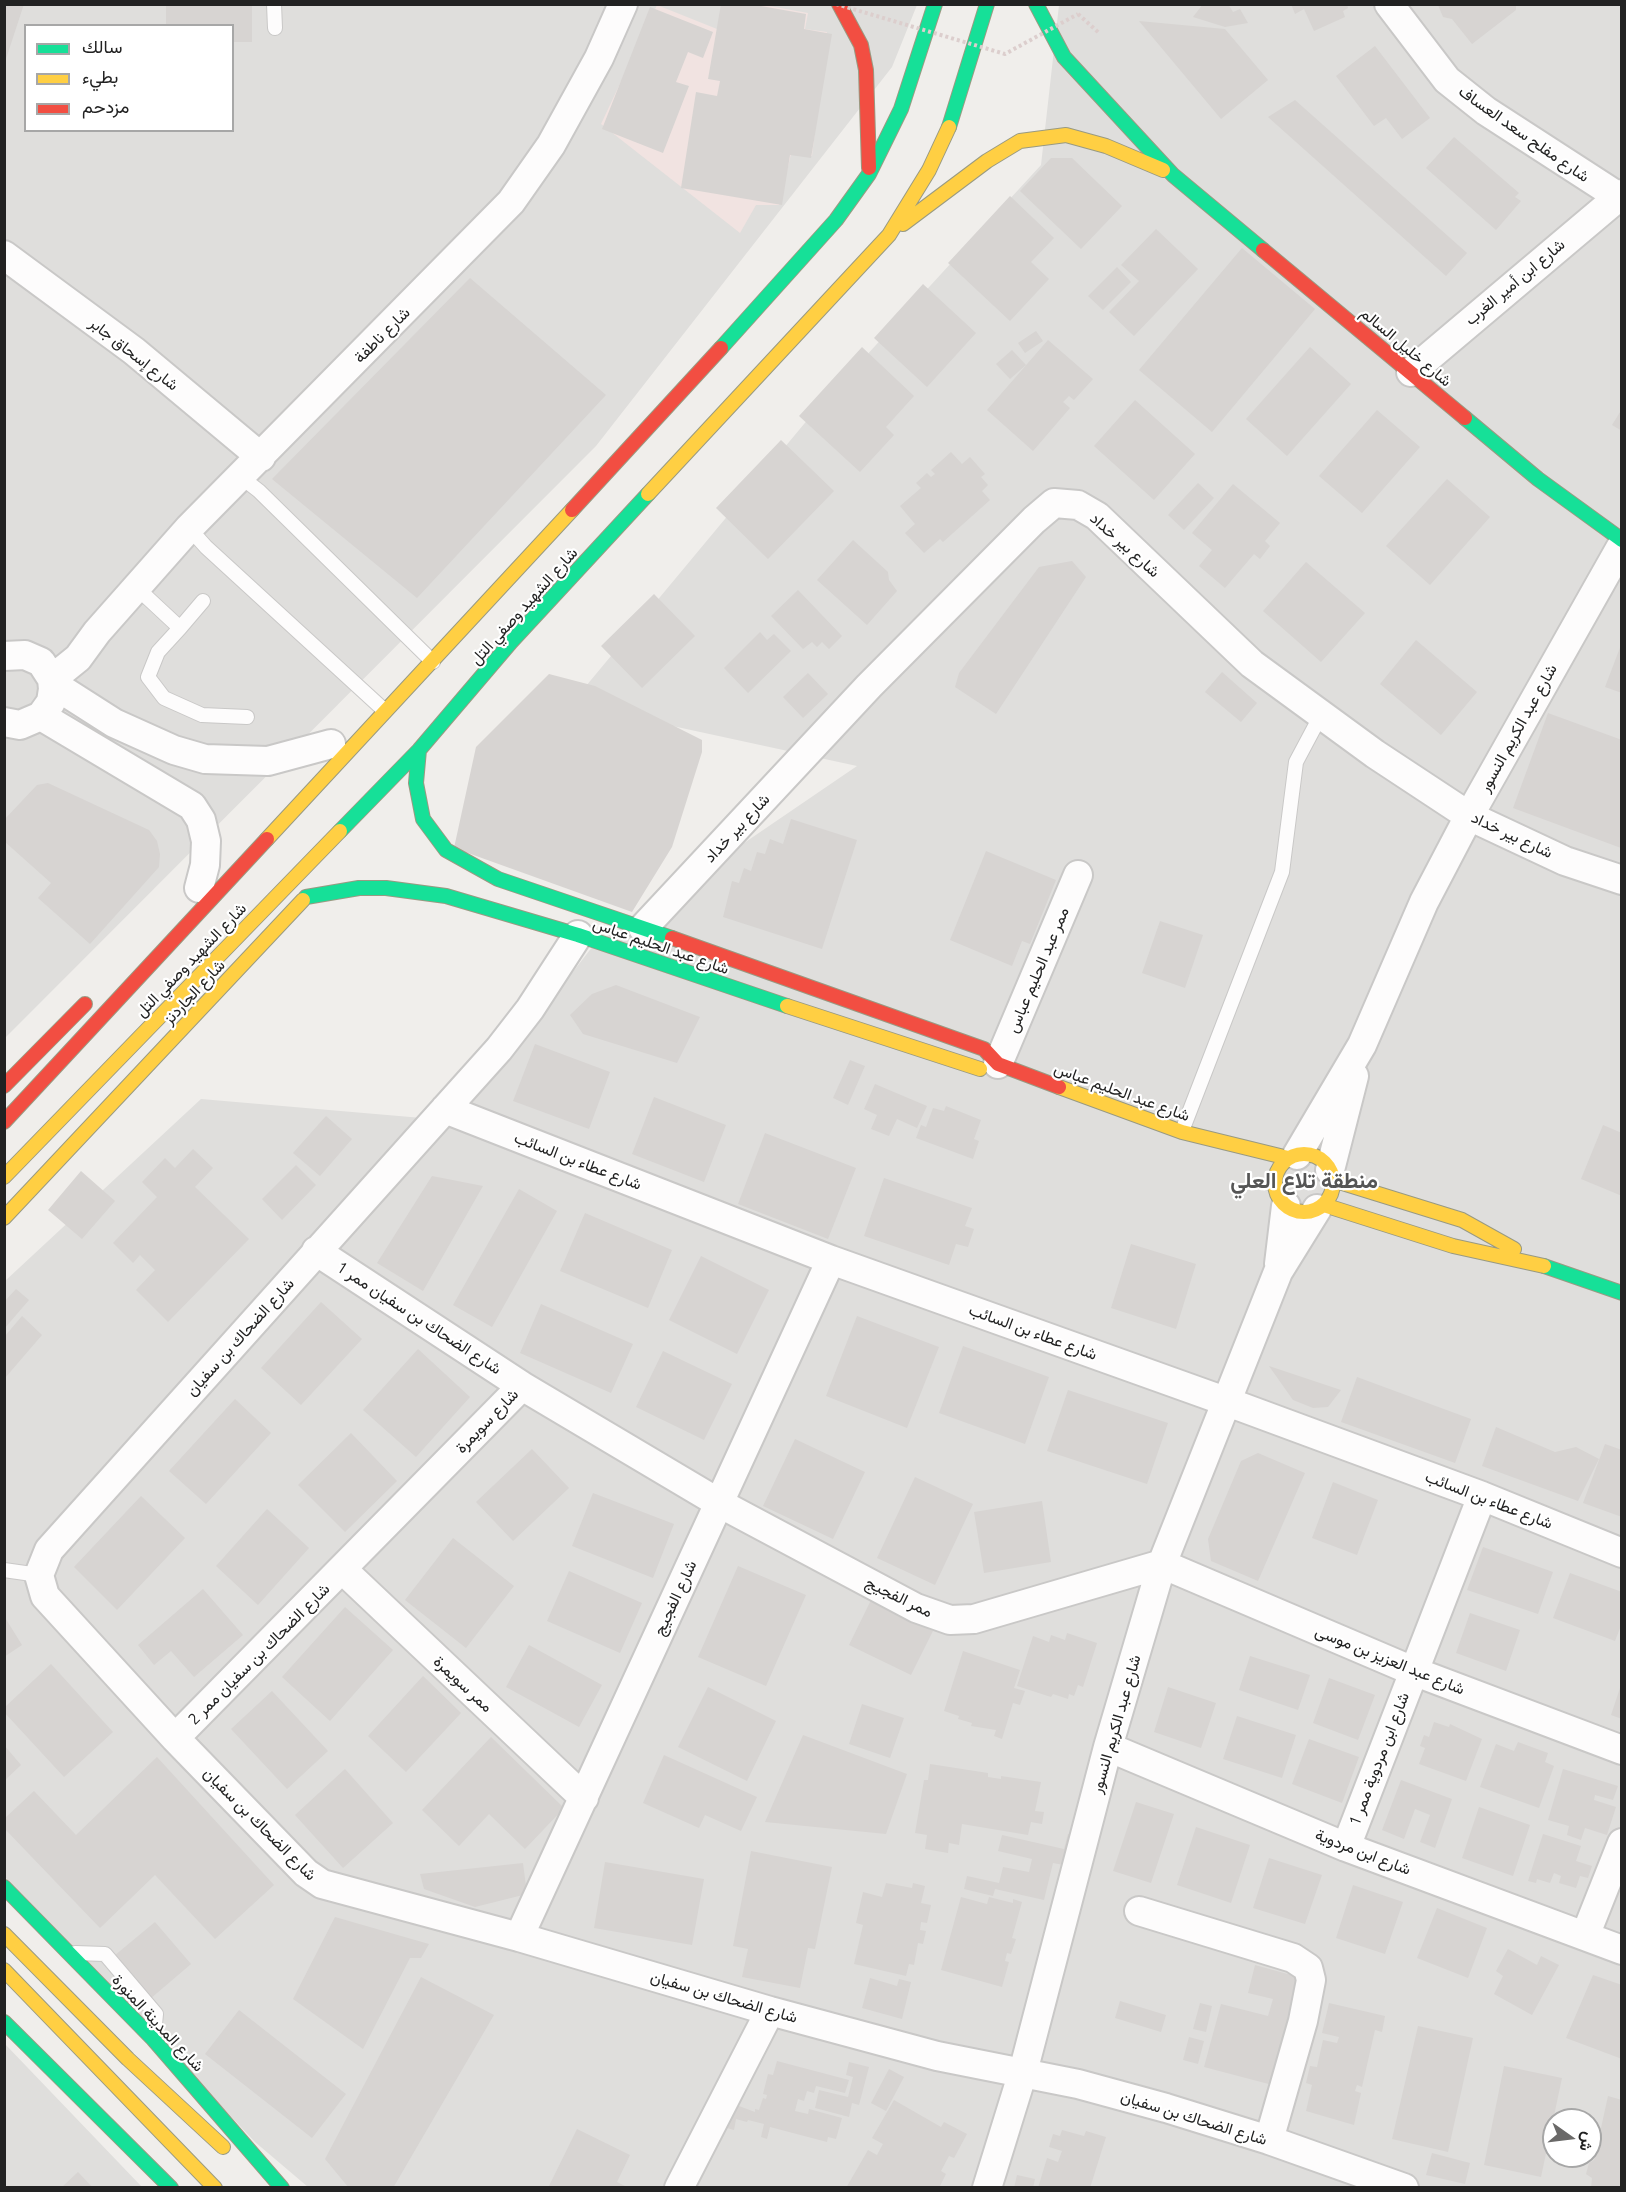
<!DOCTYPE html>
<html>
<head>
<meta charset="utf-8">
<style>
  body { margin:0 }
  #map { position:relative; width:1626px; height:2192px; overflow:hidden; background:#f0eeeb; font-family:Ubuntu,Vazirmatn,sans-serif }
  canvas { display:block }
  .frame { position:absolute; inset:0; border:6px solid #222; pointer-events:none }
  .legend { position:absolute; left:24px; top:24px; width:210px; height:108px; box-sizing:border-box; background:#fff; border:2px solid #a7a7a7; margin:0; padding:8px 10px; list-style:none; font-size:18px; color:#222 }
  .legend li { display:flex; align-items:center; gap:12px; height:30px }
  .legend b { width:30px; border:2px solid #a7a7a7 }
  .north { position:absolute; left:1542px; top:2108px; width:60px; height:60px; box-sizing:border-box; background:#fff; border:2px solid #a7a7a7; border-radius:50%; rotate:104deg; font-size:16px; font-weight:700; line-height:24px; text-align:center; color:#222 }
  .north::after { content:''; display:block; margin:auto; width:21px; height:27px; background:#6a6968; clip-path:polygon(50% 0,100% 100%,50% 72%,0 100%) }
</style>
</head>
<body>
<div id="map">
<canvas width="1626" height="2192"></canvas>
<div class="frame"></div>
<ul class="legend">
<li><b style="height:8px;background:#16e098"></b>سالك</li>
<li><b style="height:8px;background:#ffcf43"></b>بطيء</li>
<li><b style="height:8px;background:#f24e42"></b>مزدحم</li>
</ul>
<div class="north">ش</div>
</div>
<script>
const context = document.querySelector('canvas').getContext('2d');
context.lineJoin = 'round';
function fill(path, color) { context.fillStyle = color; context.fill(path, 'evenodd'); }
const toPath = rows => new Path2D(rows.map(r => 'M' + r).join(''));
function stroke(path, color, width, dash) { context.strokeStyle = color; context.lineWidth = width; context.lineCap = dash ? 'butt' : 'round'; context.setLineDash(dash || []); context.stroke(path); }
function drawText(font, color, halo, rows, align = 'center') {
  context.font = font + ' Ubuntu,Vazirmatn,sans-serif'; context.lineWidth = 4.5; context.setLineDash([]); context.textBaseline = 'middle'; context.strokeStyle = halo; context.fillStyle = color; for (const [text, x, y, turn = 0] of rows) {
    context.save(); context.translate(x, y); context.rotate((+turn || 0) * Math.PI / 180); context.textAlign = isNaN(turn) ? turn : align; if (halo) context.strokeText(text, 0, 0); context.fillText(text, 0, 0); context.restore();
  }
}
fill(toPath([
  [5,5,917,5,892,67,596,446,5,1038],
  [26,26,232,26,232,130,26,130],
  [1059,5,1621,5,1621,2187,308,2187,255,2142,5,1877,5,1281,201,1099,457,1121,593,946,857,766,571,704,809,418,1041,165],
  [1554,2120,1590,2120,1590,2156,1554,2156],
  [5,2044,142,2187,5,2187]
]), '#dfdedc');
fill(toPath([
  [657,5,717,29,730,5,764,5,808,13,805,29,827,32,812,156,791,154,779,205,756,205,740,233,601,124]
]), '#f1e3e1');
fill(toPath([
  [4,4,24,4,5,62,4,62],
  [166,4,252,4,252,42,232,42,232,26,166,26],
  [721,4,750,4,806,14,804,29,832,34,811,158,790,155,782,205,681,188,696,92,717,96,720,81,708,79],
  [1203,4,1228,4,1233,12,1240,9,1248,23,1225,27,1193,17],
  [1291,4,1347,4,1348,8,1343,11,1345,17,1314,31,1304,9,1295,14],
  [1438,5,1516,5,1516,10,1472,44,1452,19,1443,17],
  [650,7,713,32,703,58,688,52,676,82,689,86,663,153,602,129],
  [1139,21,1225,29,1268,80,1221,119],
  [1375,46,1430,118,1402,139,1386,118,1374,126,1336,76],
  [1295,100,1467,253,1446,276,1268,117],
  [1454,137,1519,193,1515,197,1521,201,1496,230,1426,168],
  [1051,158,1072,158,1122,206,1081,249,1020,191],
  [1010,196,1054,238,1031,262,1049,279,1010,321,948,263],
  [1156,229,1198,269,1134,336,1109,312,1139,281,1121,265],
  [1242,248,1315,309,1212,432,1139,370],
  [1117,267,1131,282,1103,310,1088,296],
  [470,278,606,395,417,598,272,479],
  [923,284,976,333,927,387,874,338],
  [1036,331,1043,341,1025,353,1018,343],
  [1048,340,1093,379,1074,400,1069,396,1063,402,1070,408,1033,451,987,410],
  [862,347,914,396,886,427,894,435,860,472,799,416],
  [1310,347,1351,384,1287,456,1246,419],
  [1012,350,1026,365,1010,379,996,364],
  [1135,400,1195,454,1154,500,1094,446],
  [1622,409,1622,431,1612,425],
  [1377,410,1420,447,1362,513,1319,476],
  [781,440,834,491,768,559,716,508],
  [951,452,962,464,970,457,985,474,981,477,988,485,982,491,990,500,943,542,940,539,924,553,905,533,915,524,900,506,921,488,916,483,927,473,931,477,935,474,931,470],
  [1447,479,1490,517,1430,585,1386,546],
  [1198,483,1214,498,1184,530,1168,515],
  [1233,484,1280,523,1265,541,1270,546,1260,559,1254,554,1225,588,1199,566,1212,550,1192,533],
  [853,540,888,572,889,580,897,591,867,625,817,580],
  [1072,561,1086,577,996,714,955,687,959,673,1039,567],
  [1306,562,1365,613,1321,662,1263,611],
  [798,590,842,636,829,649,822,642,817,647,812,642,803,649,771,616],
  [654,594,695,636,642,688,601,646],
  [760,632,767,640,774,634,791,651,748,693,724,668],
  [1416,640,1477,692,1441,735,1380,684],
  [1621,645,1622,645,1622,693,1605,687],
  [1222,672,1257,703,1241,722,1205,692],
  [808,673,828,694,803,718,783,697],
  [549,674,595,686,702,740,702,752,672,847,632,912,454,848,476,747],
  [1548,713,1622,740,1621,848,1513,808],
  [48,783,149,830,157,841,160,854,159,867,90,944,38,898,51,883,4,841,4,820,37,785],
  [791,819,857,840,822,949,723,917,732,881,739,883,744,868,751,871,757,852,765,854,770,839,783,844],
  [986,851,1056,880,1030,944,1022,941,1012,966,950,940],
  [1160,921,1203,935,1185,988,1142,973],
  [616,985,700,1017,677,1063,583,1034,570,1015,592,994],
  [535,1044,610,1072,589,1129,513,1101],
  [850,1060,865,1066,848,1105,833,1098],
  [875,1084,927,1106,917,1128,897,1119,889,1136,871,1129,877,1115,864,1109],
  [654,1097,726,1125,704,1182,632,1154],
  [946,1106,981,1120,974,1139,979,1141,973,1159,916,1138,921,1125,926,1127,933,1108,944,1111],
  [326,1116,352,1139,320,1176,293,1153],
  [1603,1125,1622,1133,1622,1196,1581,1179],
  [765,1133,856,1168,828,1239,738,1204],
  [193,1149,213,1168,195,1187,249,1239,168,1322,136,1290,155,1270,140,1255,133,1263,113,1243,157,1197,142,1182,165,1158,175,1168],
  [296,1165,316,1185,282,1220,262,1199],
  [81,1171,115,1201,82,1239,48,1210],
  [432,1176,483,1186,423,1291,377,1263],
  [884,1178,972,1208,965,1226,974,1229,968,1247,956,1244,949,1265,864,1236],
  [519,1189,557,1211,492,1327,453,1305],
  [585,1213,672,1250,648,1308,560,1271],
  [1131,1244,1196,1264,1176,1329,1111,1308],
  [701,1256,769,1290,737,1354,669,1320],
  [16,1289,29,1300,4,1329,4,1302],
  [321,1302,362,1339,301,1405,261,1368],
  [541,1304,633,1344,611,1393,520,1353],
  [22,1316,42,1335,5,1378,5,1336],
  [857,1316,939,1347,907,1428,826,1396],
  [963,1346,1049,1377,1025,1444,939,1413],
  [418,1349,470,1397,416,1457,363,1410],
  [663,1351,732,1384,704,1440,636,1407],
  [1269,1366,1341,1390,1328,1407,1313,1408,1293,1400],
  [1357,1377,1471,1419,1455,1463,1341,1422],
  [1068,1390,1168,1423,1147,1484,1047,1451],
  [235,1399,271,1433,206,1504,169,1471],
  [1496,1427,1555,1452,1576,1447,1599,1459,1578,1501,1482,1466],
  [351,1433,397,1481,345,1532,298,1485],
  [795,1439,865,1472,833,1539,763,1506],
  [1605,1444,1622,1450,1622,1517,1583,1503],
  [532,1449,569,1488,513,1541,476,1502],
  [1258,1453,1305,1473,1258,1581,1211,1561,1208,1539,1241,1461],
  [915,1477,973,1504,935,1585,877,1558],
  [1333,1482,1378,1500,1357,1555,1312,1538],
  [593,1493,674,1524,653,1578,572,1546],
  [141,1496,185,1538,117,1610,74,1567],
  [1042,1501,1051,1562,984,1573,974,1512],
  [267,1509,309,1548,258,1605,216,1566],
  [453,1538,514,1586,466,1648,405,1600],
  [1483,1547,1553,1572,1538,1614,1467,1590],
  [738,1566,806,1595,766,1686,698,1657],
  [569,1571,642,1603,620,1653,547,1621],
  [1570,1573,1622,1592,1622,1623,1615,1641,1553,1618],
  [203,1589,243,1635,194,1677,171,1651,154,1665,138,1645],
  [871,1600,933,1631,911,1675,849,1645],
  [345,1607,393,1650,330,1721,282,1677],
  [1470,1613,1520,1630,1506,1671,1456,1653],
  [4,1616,22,1645,4,1657],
  [1067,1633,1097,1643,1083,1687,1078,1685,1074,1696,1069,1694,1068,1699,1053,1694,1051,1697,1017,1686,1033,1636,1049,1642,1051,1635,1065,1640],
  [529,1645,602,1685,579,1727,506,1687],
  [963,1651,1020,1670,1014,1688,1025,1691,1020,1705,1013,1703,1002,1739,994,1736,996,1730,971,1726,972,1723,958,1719,959,1716,944,1711],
  [1250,1656,1310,1675,1298,1710,1239,1690],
  [51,1664,113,1732,64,1777,4,1712,4,1708],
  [423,1676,461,1713,406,1772,368,1736],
  [1329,1678,1375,1695,1358,1740,1313,1723],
  [1622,1682,1622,1719,1611,1715],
  [708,1687,776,1721,747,1781,678,1747],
  [1168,1687,1216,1703,1201,1748,1154,1732],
  [272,1691,328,1751,287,1789,231,1729],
  [862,1704,904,1718,890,1758,849,1744],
  [1237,1716,1296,1735,1282,1778,1223,1759],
  [1434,1722,1449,1727,1450,1724,1482,1739,1466,1781,1419,1764,1425,1748,1420,1746,1424,1735,1429,1737],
  [803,1735,907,1774,886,1834,765,1822],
  [491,1737,564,1808,525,1849,489,1814,459,1846,422,1810],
  [1309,1739,1359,1757,1342,1803,1292,1784],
  [1518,1742,1548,1753,1545,1762,1554,1766,1539,1808,1480,1787,1496,1744,1514,1751],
  [4,1745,21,1765,4,1781],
  [664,1755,757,1797,741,1831,705,1815,699,1828,643,1803],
  [157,1757,274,1885,215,1939,155,1875,100,1928,4,1828,4,1819,34,1791,76,1835],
  [930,1764,988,1773,988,1777,1001,1779,1001,1776,1041,1782,1035,1811,1044,1812,1042,1824,1031,1822,1028,1835,962,1824,959,1845,949,1843,948,1853,925,1849,927,1835,915,1833,924,1780,928,1780],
  [345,1769,393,1823,343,1868,295,1815],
  [1563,1769,1618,1786,1613,1800,1595,1795,1594,1800,1616,1807,1607,1835,1585,1828,1581,1840,1567,1835,1569,1826,1548,1820],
  [1401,1780,1452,1799,1435,1848,1420,1842,1430,1815,1415,1809,1404,1839,1382,1830],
  [1136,1802,1174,1814,1151,1883,1113,1871],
  [1479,1807,1530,1825,1513,1876,1462,1858],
  [1196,1827,1250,1845,1231,1903,1177,1885],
  [1068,1834,1076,1835,1069,1866,1053,1863,1044,1900,995,1889,993,1896,964,1889,967,1876,999,1883,1003,1867,1029,1872,1032,1859,998,1851,1002,1835,1064,1849],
  [1543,1834,1581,1846,1576,1861,1592,1866,1588,1878,1580,1876,1576,1888,1559,1883,1561,1876,1554,1873,1550,1883,1537,1879,1536,1883,1528,1881],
  [751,1851,832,1867,815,1949,808,1948,800,1988,742,1977,748,1949,733,1946],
  [1269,1858,1322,1875,1305,1924,1253,1908],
  [605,1862,704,1879,692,1945,594,1928],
  [523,1863,527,1894,475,1907,424,1889,420,1874],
  [886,1883,912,1888,913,1883,925,1886,921,1903,931,1905,927,1923,921,1922,920,1930,926,1931,923,1944,918,1943,914,1965,909,1964,906,1976,854,1964,863,1925,856,1923,863,1892,882,1897],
  [1353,1885,1403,1902,1385,1954,1336,1938],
  [961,1897,987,1904,989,1897,1013,1903,1013,1899,1022,1902,1012,1938,1016,1939,1011,1954,1007,1953,1005,1961,1009,1962,1002,1987,941,1970],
  [1437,1908,1487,1928,1468,1978,1417,1958],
  [335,1917,429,1944,421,1958,410,1958,363,2049,293,1999],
  [155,1922,191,1964,150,1999,114,1956],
  [1508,1949,1537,1965,1541,1956,1559,1965,1532,2015,1494,1994,1503,1976,1496,1971],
  [1255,1965,1302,1978,1280,2087,1204,2067,1221,2004,1268,2016,1273,1999,1248,1993],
  [1593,1975,1622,1985,1622,2059,1566,2038],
  [421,1977,494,2015,393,2188,349,2188,325,2159],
  [870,1978,897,1986,899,1979,911,1982,902,2019,862,2008],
  [1120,2001,1166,2015,1161,2032,1115,2018],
  [1200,2003,1212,2006,1206,2032,1193,2029],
  [1329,2003,1385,2016,1382,2032,1375,2030,1362,2087,1357,2085,1355,2091,1361,2093,1354,2125,1306,2111,1312,2085,1306,2083,1310,2066,1317,2067,1323,2040,1337,2043,1339,2037,1322,2033],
  [239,2010,346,2094,312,2138,205,2054],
  [1418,2026,1473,2038,1448,2152,1392,2139],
  [1189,2037,1204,2041,1198,2064,1183,2060],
  [777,2061,849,2080,845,2093,816,2086,814,2093,807,2091,804,2101,798,2099,795,2111,808,2114,809,2109,842,2118,836,2139,828,2137,827,2142,770,2127,767,2139,761,2137,764,2124,748,2120,747,2122,736,2119,734,2130,720,2126,731,2103,755,2112,755,2109,759,2110,763,2098,766,2099,767,2095,763,2094,768,2074,773,2075],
  [849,2062,869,2067,859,2105,852,2103,849,2117,815,2108,819,2090,848,2097,853,2077,846,2075],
  [1504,2066,1562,2078,1541,2177,1484,2165],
  [889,2069,904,2077,886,2111,871,2103],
  [1608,2096,1622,2100,1622,2188,1591,2188,1592,2178,1586,2174,1589,2163,1594,2160],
  [894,2100,941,2127,944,2122,967,2134,954,2158,949,2156,941,2171,946,2174,939,2188,846,2188,868,2150,877,2155,883,2144,872,2138],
  [577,2129,630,2155,617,2182,629,2188,548,2188],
  [1062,2130,1084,2136,1086,2131,1106,2137,1090,2188,1038,2188,1047,2158,1058,2162,1062,2151,1049,2147,1053,2134,1060,2136],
  [1432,2153,1470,2163,1465,2184,1426,2175],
  [78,2172,93,2188,61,2188],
  [1017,2175,1035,2179,1033,2188,1014,2188]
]), '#d7d4d2');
const lane = toPath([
  [274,4,275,28],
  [241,477,259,491,433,662],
  [189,528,206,547,385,711],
  [137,588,180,628,158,652,148,677,164,698,202,715,247,717],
  [180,628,203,601],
  [1182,1131,1282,872,1296,762,1321,715],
  [4,1570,39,1575],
  [75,1953,105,1954,156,2014,154,2034]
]);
const street = toPath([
  [1389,4,1447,80,1486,111,1622,199],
  [4,255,134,351,261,457],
  [1411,372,1622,194],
  [4,656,25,655,41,662,52,679,53,689,51,702,41,716,20,725,4,722],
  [52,679,78,658,97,632,189,528,511,202,551,145,599,58,623,4],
  [53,684,114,723,174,750,205,759,268,761,331,744],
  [41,716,192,806,201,820,206,841,205,865,199,888],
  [643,928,869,686,1034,520,1054,503,1078,505,1097,516,1252,664,1375,754,1469,816,1565,861,1622,880],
  [578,935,530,1009,499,1049,49,1550,39,1575,45,1596,175,1738,306,1873,322,1884,519,1937,770,2011,937,2056,1078,2084,1166,2108,1269,2140,1404,2188],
  [998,1064,1078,875],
  [445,1109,831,1260,1225,1401,1482,1496,1622,1553],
  [1297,1155,1362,1045,1424,902,1469,816,1622,545],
  [1330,1170,1354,1076],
  [316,1251,522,1386],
  [1279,1264,1286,1206],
  [343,1570,584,1798],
  [175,1738,522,1386,719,1503,916,1608,950,1620,974,1619,1162,1564,1413,1671,1622,1750],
  [1108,1747,1346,1847,1622,1950],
  [1346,1847,1482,1496],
  [1139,1911,1293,1958,1308,1968,1311,1980,1303,2021,1269,2140],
  [1585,1936,1622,1843],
  [519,1937,831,1260],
  [679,2188,770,2011],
  [987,2188,1023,2072,1108,1747,1162,1564,1278,1272,1317,1209]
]);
const fast = toPath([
  [1036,4,1064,57,1173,175,1263,250],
  [949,127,987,4],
  [721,348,836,220,869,174,901,109,935,4],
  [1465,418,1538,479,1622,540],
  [419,750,416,783,423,819,446,850,498,879,672,938],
  [340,831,419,750,511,642,648,494],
  [306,897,359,888,386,888,446,896,578,935,787,1006],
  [1544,1266,1622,1293],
  [4,1887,153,2039,282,2188],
  [4,2022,171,2188]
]);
const slow = toPath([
  [903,224,987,161,1020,141,1066,135,1106,146,1163,170],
  [648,494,889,235,929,170,949,127],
  [267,839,572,510],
  [787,1006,980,1069],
  [1059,1087,1182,1132,1288,1158],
  '1275 1183a29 29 0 1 1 58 0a29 29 0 1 1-58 0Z',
  [4,1177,340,831],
  [1333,1180,1462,1220,1514,1249],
  [1324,1205,1453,1246,1544,1266],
  [4,1218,303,900],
  [4,1934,128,2059,223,2147],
  [4,1970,215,2188]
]);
const jam = toPath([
  [839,4,861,45,866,70,869,168],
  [1263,250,1465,418],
  [572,510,721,348],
  [672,938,984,1049,998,1064,1059,1087],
  [4,1086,85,1004],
  [4,1122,267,839]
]);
stroke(lane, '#c9c8c7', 16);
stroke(street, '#c9c8c7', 32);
stroke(fast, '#999a82', 16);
stroke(slow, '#999a82', 16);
stroke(jam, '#999a82', 16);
stroke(toPath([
  [1078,14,1099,33]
]), '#dccecd', 4, [3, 3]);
stroke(lane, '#fdfcfc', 14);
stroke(street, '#fdfcfc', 28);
stroke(fast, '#16e098', 14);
stroke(slow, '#ffcf43', 14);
stroke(jam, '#f24e42', 14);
stroke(toPath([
  [836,4,1005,54,1078,14]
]), '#dccecd', 4, [3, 3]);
drawText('16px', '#222', '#fff', [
  ["شارع مفلح سعد العساف",1524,134,35],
  ["شارع ابن أمير الغرب",1515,282,-40],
  ["شارع ناطفة",382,335,-45],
  ["شارع خليل السالم",1406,347,40],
  ["شارع إسحاق جابر",134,354,38],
  ["شارع بير خداد",1125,545,42],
  ["شارع الشهيد وصفي التل",524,606,-48],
  ["شارع عبد الكريم النسور",1518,728,-61],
  ["شارع بير خداد",737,828,-47],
  ["شارع بير خداد",1512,835,25],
  ["شارع عبد الحليم عباس",661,946,19],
  ["شارع الشهيد وصفي التل",191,960,-46],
  ["ممر عبد الحليم عباس",1038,970,-67],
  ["شارع الجاردنز",194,992,-47],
  ["شارع عبد الحليم عباس",1122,1092,20],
  ["شارع عطاء بن السائب",578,1161,21],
  ["شارع الضحاك بن سفيان ممر 1",419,1318,33],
  ["شارع عطاء بن السائب",1033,1332,20],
  ["شارع الضحاك بن سفيان",240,1337,-48],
  ["شارع سويمرة",487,1421,-46],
  ["شارع عطاء بن السائب",1489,1500,21],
  ["ممر الفجيج",899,1597,26],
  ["شارع الفجيج",675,1598,-65],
  ["شارع الضحاك بن سفيان ممر 2",259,1654,-45],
  ["شارع عبد العزيز بن موسى",1390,1660,22],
  ["ممر سويمرة",463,1684,43],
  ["شارع عبد الكريم النسور",1116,1724,-74],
  ["شارع ابن مردوية ممر 1",1379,1759,-69],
  ["شارع الضحاك بن سفيان",260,1824,45],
  ["شارع ابن مردوية",1363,1852,21],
  ["شارع الضحاك بن سفيان",724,1997,16],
  ["شارع المدينة المنورة",158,2023,47],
  ["شارع الضحاك بن سفيان",1194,2118,17]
]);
drawText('bold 22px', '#555', '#fff', [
  ["منطقة تلاع العلي",1304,1181]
]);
</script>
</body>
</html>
